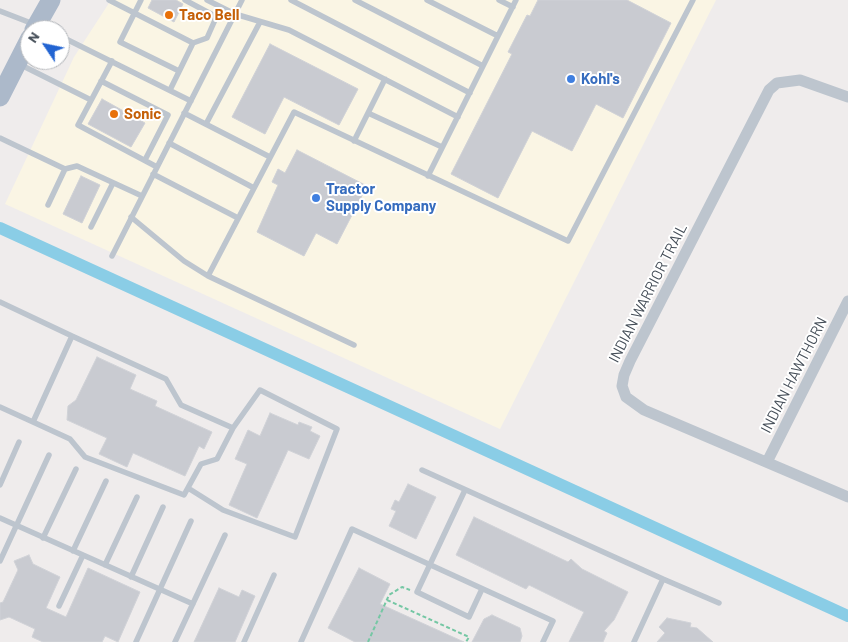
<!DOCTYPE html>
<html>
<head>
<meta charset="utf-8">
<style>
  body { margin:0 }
  #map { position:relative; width:848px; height:642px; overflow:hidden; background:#efecec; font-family:Barlow,sans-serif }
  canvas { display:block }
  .north { position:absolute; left:20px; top:20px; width:50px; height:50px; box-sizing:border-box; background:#fff; border:1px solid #b5b8bc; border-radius:50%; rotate:304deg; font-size:14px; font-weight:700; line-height:20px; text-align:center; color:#454e58 }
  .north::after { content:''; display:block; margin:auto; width:18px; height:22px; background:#2264d2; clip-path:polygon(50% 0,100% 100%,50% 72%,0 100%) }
</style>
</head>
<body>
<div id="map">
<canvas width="848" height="642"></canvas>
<div class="north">N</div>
</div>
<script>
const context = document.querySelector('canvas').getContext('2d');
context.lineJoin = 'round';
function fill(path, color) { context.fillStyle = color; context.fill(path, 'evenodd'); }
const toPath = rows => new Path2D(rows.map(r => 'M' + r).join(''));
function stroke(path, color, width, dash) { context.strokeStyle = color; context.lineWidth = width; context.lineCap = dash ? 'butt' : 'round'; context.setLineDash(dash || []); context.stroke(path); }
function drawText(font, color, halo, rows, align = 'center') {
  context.font = font + ' Barlow,sans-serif'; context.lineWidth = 4; context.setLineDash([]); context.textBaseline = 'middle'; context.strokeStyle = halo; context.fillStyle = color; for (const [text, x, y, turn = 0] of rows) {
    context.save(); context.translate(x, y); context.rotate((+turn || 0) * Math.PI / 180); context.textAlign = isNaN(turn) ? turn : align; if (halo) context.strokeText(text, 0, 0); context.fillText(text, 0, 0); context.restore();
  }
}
fill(toPath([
  [111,0,716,0,500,429,5,204,74,57]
]), '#faf5e4');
stroke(toPath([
  [0,228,848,616]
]), '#8acde6', 12);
const building = toPath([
  [152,0,176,0,183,4,174,22,148,8,152,0],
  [538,0,627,0,671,23,623,118,596,104,572,151,532,131,498,198,451,174,512,54,508,52,527,15,530,16,538,0],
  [270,44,358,89,339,125,284,97,265,134,232,117,270,44],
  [102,99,145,123,131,147,88,124,102,99],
  [297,150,367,186,337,244,316,233,304,256,257,232,278,185,272,182,278,169,285,173,297,150],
  [81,176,100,185,82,223,63,214,81,176],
  [97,357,136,375,130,389,157,401,155,406,212,432,204,449,199,446,185,476,133,453,127,467,99,454,107,438,67,420,68,406,76,400,97,357],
  [270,413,298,425,299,422,312,427,310,431,320,436,309,459,288,450,257,518,229,505,247,464,235,459,248,430,260,436,270,413],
  [408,484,436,497,416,539,389,526,396,511,391,509,395,500,399,502,408,484],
  [474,517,568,562,571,559,582,569,628,592,614,620,604,631,607,633,603,642,569,642,584,612,529,585,526,589,456,555,474,517],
  [29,555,33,564,60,577,46,608,66,617,88,568,140,592,118,642,105,636,102,642,43,642,32,637,35,629,9,617,0,620,0,603,3,602,18,570,14,561,29,555],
  [359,568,390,584,380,604,464,642,355,642,328,628,359,568],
  [219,588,239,597,242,590,255,596,235,642,194,642,219,588],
  [492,615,520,628,522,636,520,642,472,642,484,619,492,615],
  [667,618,691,623,690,627,697,628,713,642,657,642,665,633,659,627,667,618]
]);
fill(building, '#c9cbd1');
stroke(building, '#d0d2d7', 1);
stroke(toPath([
  [387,600,469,637,466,642],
  [368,642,389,595,402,587,410,590]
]), '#75c7a4', 2, [4, 2.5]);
stroke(toPath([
  [109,0,193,43,170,90],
  [141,0,120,42,179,71],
  [185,0,213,15,215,20,207,38,193,43],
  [207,0,235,14,289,30,458,117],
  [291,0,470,93],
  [355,0,483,66],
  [427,0,498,36],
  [499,0,513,7],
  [0,11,49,30],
  [60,36,191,101],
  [112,61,78,125,157,167],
  [19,64,91,100],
  [101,81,168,115,145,160],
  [184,113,270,157],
  [368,113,442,147],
  [206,124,260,22],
  [0,138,65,169,77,166,142,196],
  [354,141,385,79],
  [169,143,254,188],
  [153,174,238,218],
  [428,176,516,0],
  [48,205,65,169],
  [131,217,184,261,208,276,354,345],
  [91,227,113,183],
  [112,256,242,0],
  [208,276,294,112,568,241,693,0],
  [0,302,72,336,33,422,0,407],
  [33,422,70,439,85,457,184,495,201,464,217,459,233,428,181,405,166,379,72,336],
  [422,470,663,579],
  [0,485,19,442],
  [188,488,223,510,295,537,337,429,260,390,233,428],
  [465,490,417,592,469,617,482,589],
  [0,518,193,604],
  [43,538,76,469],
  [73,551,106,481],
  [0,561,49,455],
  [105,565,137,497],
  [131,577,163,507],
  [59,606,83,555],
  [136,642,191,521],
  [175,642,225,535],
  [244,642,274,575],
  [301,642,352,529,553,621,543,642],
  [634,642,663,579,719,603]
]), '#bdc5ce', 5.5);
stroke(toPath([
  [848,97,800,80,777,83,769,90,630,361,624,375,622,386,626,397,644,410,848,497],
  [767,462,848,301]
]), '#bdc5ce', 11);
stroke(toPath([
  [34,30,51,0],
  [0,97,30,38]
]), '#acb9ca', 19);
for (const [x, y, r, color] of [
  [169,15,5,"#e8710a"],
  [571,79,5,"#3f7fe0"],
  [114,114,5,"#e8710a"],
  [316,198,5,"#3f7fe0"]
]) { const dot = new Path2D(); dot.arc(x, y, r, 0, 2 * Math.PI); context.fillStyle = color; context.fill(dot); stroke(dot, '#fff', 2); }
drawText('bold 15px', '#c56008', '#fff', [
  ["Taco Bell",179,15],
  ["Sonic",124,114]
], 'left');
drawText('bold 15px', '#366cbe', '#fff', [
  ["Kohl's",581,79],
  ["Tractor",326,189],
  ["Supply Company",326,206]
], 'left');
drawText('15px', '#454e58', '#fff', [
  ["INDIAN WARRIOR TRAIL",648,293,-63],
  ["INDIAN HAWTHORN",794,375,-63]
]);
</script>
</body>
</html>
